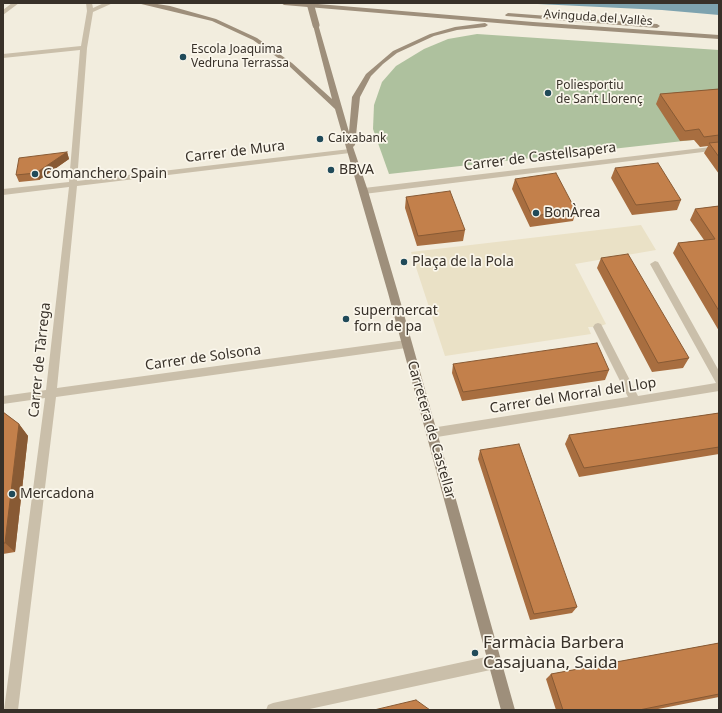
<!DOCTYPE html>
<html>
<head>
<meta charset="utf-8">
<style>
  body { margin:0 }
  #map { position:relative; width:722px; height:713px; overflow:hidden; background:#f2edde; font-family:"Noto Sans",sans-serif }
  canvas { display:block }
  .frame { position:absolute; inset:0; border:4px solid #383129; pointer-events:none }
</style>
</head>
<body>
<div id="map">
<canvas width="722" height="713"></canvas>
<div class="frame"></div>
</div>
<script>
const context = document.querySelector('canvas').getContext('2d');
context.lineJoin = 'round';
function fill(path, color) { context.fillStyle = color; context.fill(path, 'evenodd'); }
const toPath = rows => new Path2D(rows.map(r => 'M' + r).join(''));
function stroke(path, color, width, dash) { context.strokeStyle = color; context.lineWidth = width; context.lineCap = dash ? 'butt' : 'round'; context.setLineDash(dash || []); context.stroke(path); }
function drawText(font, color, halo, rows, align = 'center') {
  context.font = font + ' "Noto Sans",sans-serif'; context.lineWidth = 3.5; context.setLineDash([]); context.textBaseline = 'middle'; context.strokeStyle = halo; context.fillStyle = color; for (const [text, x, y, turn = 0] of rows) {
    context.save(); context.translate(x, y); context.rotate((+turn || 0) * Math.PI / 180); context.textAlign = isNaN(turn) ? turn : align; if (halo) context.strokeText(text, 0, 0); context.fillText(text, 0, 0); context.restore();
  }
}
fill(toPath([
  [477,34,719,50,719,137,389,174,373,129,374,105,382,82,396,66,424,49,448,39]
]), '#aec19e');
fill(toPath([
  [641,225,656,250,575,264,606,324,598,327,588,327,591,334,445,356,411,252]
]), '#eae1c6');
fill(toPath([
  [517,3,719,3,719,15,662,10]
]), '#7ea3af');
fill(toPath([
  [12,3,19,3,3,15,3,10,12,3],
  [86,3,92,3,93,8,104,3,113,3,93,12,87,48,77,181,350,149,354,151,350,153,77,186,57,388,406,340,409,341,411,344,409,347,406,348,56,397,18,710,4,710,45,398,3,404,3,396,46,390,69,187,3,195,3,189,69,182,80,50,3,58,3,54,81,46,87,11,86,3],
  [719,146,719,150,364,194,360,191,364,188,719,146],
  [655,261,658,262,719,371,719,391,431,438,427,436,426,433,427,430,431,428,628,397,593,327,595,324,598,323,601,324,638,396,716,383,650,264,655,261],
  [495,655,500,657,502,662,500,667,495,669,305,710,266,710,268,705,273,703,495,655]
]), '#cabfaa');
fill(toPath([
  [137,3,151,3,170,6,216,19,257,38,292,63,332,99,313,25,318,24,349,132,352,97,366,74,393,51,430,34,455,27,485,23,488,25,485,27,457,30,434,36,397,53,383,64,371,76,360,97,355,145,353,147,368,191,398,293,515,710,501,710,388,293,335,109,288,65,253,40,212,21,137,3],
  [281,3,306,3,533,22,719,35,719,39,533,26,284,5,281,3],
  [508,13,657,24,660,26,657,28,506,16,505,15,508,13]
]), '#9e8f7b');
stroke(toPath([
  [310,3,316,25]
]), '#9e8f7b', 7);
fill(toPath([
  [719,89,719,174,704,153,708,146,700,147,694,140,680,141,656,104,660,94],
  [67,152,69,159,39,180,19,182,16,175],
  [615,168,681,200,677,210,632,215,611,178],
  [515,179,576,211,573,221,530,227,512,189],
  [406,197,465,230,463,241,417,246,405,208],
  [719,206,719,331,673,253,678,243,704,240,690,220,695,209],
  [601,258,689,358,683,368,652,372,597,268],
  [453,364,609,370,605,380,462,401,452,373],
  [3,412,19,424,28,436,15,552,3,554],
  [719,413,719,454,579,477,565,444,569,435],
  [480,450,577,607,572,613,530,620,478,459],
  [719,643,719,697,653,710,556,710,546,679,551,674]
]), '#a86e40');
fill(toPath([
  [67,152,69,159,39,180,36,173],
  [19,424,28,436,15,552,5,543]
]), '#885a34');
const building = toPath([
  [719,89,719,135,704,137,699,129,685,131,660,94,719,89],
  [719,142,719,157,709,143,719,142],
  [67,152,36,173,16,175,19,158,67,152],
  [658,163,681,200,636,205,615,168,658,163],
  [556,173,576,211,532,216,515,179,556,173],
  [450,191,465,230,418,236,406,197,450,191],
  [719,206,719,257,718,257,719,258,719,311,678,243,715,239,695,209,719,206],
  [628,254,689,358,658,363,601,258,628,254],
  [597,343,609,370,463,392,453,364,597,343],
  [3,412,19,424,5,543,3,543,3,412],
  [719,413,719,447,584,468,569,435,719,413],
  [519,444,577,607,534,614,480,450,519,444],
  [719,643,719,694,639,710,563,710,551,674,719,643],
  [416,700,430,710,374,710,416,700]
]);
fill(building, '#c3804b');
stroke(building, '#885a34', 1);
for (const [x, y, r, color] of [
  [183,57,4,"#204a59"],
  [548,93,4,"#204a59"],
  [320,139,4,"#204a59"],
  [331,170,4,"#204a59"],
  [35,174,4,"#204a59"],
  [536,213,4,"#204a59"],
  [404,262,4,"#204a59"],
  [346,319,4,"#204a59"],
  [12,494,4,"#204a59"],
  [475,653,4,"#204a59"]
]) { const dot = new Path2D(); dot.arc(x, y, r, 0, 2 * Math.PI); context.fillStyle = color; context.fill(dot); stroke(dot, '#faf6eb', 1.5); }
drawText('12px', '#383129', '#faf6eb', [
  ["Avinguda del Vallès",598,18,4]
]);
drawText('12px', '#383129', '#faf6eb', [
  ["Escola Joaquima",191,50],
  ["Vedruna Terrassa",191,64],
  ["Poliesportiu",556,86],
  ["de Sant Llorenç",556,100],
  ["Caixabank",328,139]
], 'left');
drawText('14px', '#383129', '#faf6eb', [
  ["Carrer de Mura",235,152,-7],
  ["Carrer de Castellsapera",540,157,-7],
  ["Carrer de Solsona",203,358,-8],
  ["Carrer de Tàrrega",40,360,-84],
  ["Carrer del Morral del Llop",573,396,-9],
  ["Carretera de Castellar",431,430,74]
]);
drawText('14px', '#383129', '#faf6eb', [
  ["BBVA",339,170],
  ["Comanchero Spain",43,174],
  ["BonÀrea",544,213],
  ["Plaça de la Pola",412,262],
  ["supermercat",354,311],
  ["forn de pa",354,327],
  ["Mercadona",20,494]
], 'left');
drawText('17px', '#383129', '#faf6eb', [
  ["Farmàcia Barbera",483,643],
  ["Casajuana, Saida",483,663]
], 'left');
</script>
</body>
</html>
